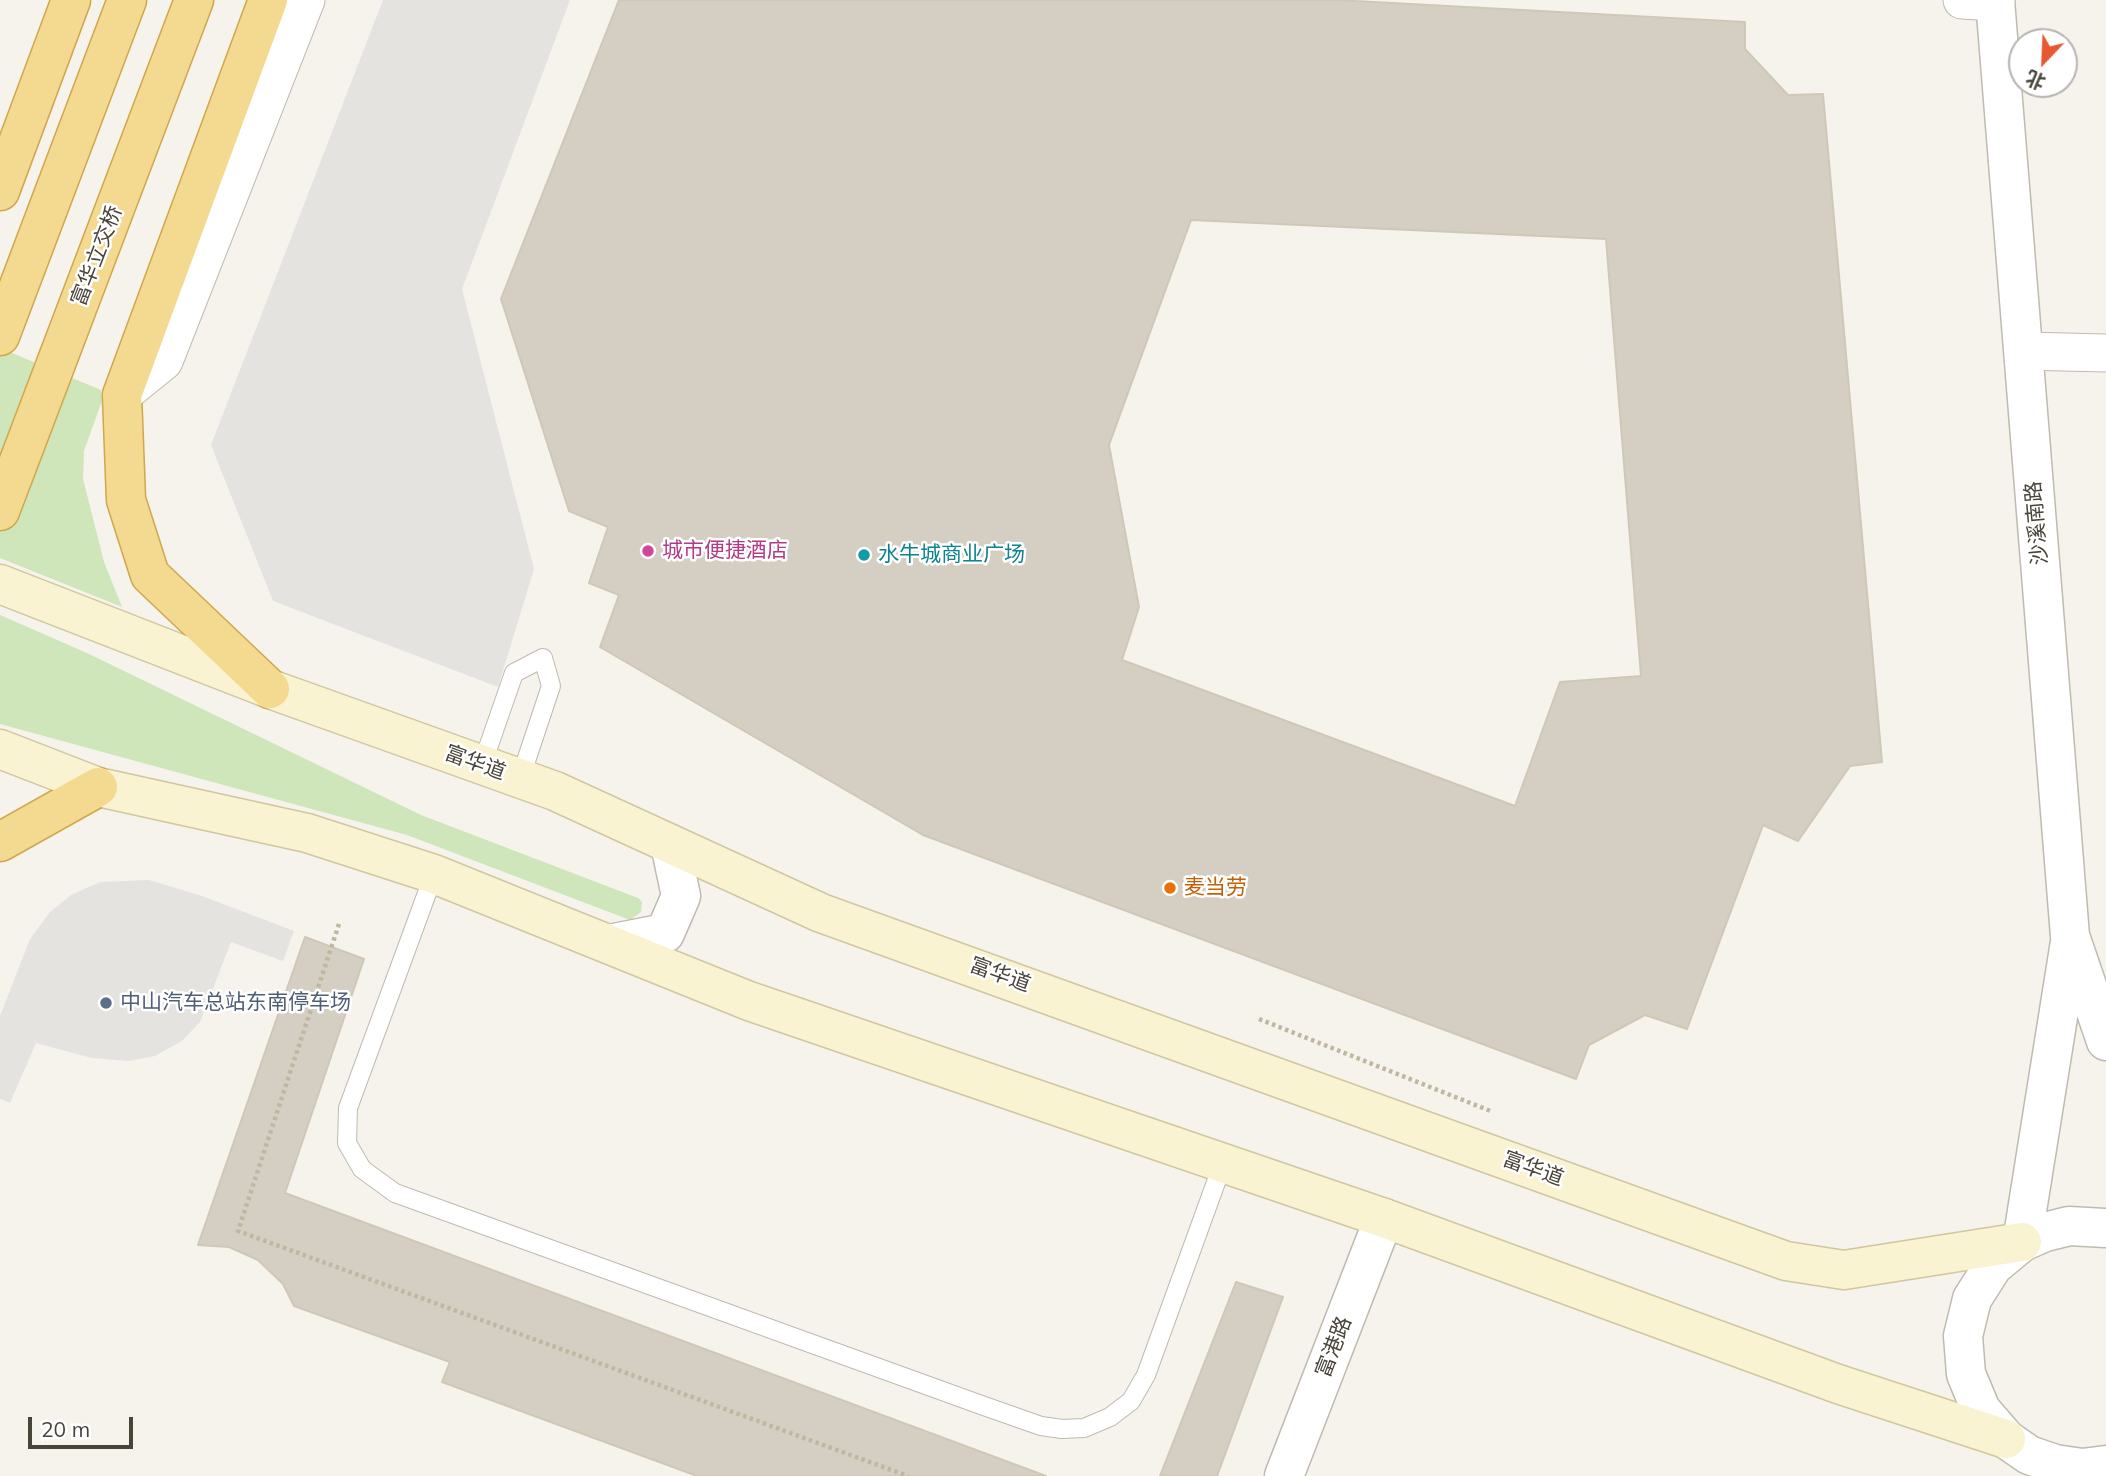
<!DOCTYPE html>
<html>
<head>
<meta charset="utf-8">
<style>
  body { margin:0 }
  #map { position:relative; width:2106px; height:1476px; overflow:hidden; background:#f5f3ec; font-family:Mulish,"Noto Sans SC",sans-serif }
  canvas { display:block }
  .north { position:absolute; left:2008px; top:28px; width:70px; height:70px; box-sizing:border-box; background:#fff; border:2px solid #b6b4b0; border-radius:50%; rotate:203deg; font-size:19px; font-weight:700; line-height:28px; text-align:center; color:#49443a }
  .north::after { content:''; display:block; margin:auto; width:24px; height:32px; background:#e65832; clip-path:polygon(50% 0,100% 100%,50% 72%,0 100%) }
  .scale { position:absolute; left:28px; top:1417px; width:105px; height:32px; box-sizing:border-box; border:4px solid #49443a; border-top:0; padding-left:9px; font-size:21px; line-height:24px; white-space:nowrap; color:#49443a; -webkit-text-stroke:5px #fff; paint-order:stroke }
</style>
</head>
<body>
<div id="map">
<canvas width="2106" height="1476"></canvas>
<div class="north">北</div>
<div class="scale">20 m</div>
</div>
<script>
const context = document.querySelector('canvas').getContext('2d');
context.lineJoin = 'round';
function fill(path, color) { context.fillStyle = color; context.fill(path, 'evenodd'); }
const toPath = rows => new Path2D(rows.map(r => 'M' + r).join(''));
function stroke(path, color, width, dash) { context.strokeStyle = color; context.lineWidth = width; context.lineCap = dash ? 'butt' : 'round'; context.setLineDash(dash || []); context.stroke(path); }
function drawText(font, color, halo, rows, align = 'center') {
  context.font = font + ' Mulish,"Noto Sans SC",sans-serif'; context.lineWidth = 5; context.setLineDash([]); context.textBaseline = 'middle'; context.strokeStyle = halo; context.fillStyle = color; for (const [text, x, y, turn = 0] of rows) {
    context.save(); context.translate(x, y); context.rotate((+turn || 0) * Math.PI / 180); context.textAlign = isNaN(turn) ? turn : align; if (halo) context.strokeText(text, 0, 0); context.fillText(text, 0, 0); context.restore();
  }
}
fill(toPath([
  [0,348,101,390,103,398,84,451,83,479,104,562,122,607,0,558],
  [0,615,87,653,421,815,638,898,642,902,641,912,630,920,407,835,0,724]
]), '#cfe5ba');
fill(toPath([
  [383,0,570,0,462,289,534,569,498,687,273,601,211,445],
  [149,880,202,896,294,931,283,961,231,942,200,1022,182,1041,155,1056,129,1061,92,1058,36,1043,10,1103,0,1099,0,1016,30,939,50,912,71,895,100,882]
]), '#e4e3e0');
const building = toPath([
  [619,0,1336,0,1745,22,1745,49,1788,95,1823,94,1882,762,1850,766,1798,841,1763,825,1687,1029,1645,1015,1589,1045,1576,1079,923,835,600,647,619,595,589,583,608,527,569,511,501,299,619,0],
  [1191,220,1606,239,1641,676,1560,682,1515,806,1122,660,1139,607,1109,445,1191,220],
  [305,937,364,959,285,1193,1046,1476,697,1476,442,1382,450,1362,294,1306,283,1284,258,1260,229,1247,198,1245,305,937],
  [1236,1282,1283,1297,1217,1476,1160,1476,1236,1282]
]);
fill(building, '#d5cfc3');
stroke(building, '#d0c7b7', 2);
const service = toPath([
  [482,765,514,673,543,658,551,686,520,779],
  [434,874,348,1108,347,1143,362,1169,395,1193,984,1406,1041,1426,1062,1429,1084,1428,1110,1417,1131,1401,1146,1375,1223,1163]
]);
const minor = toPath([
  [1962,0,1996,2],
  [2023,351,2106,353],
  [122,395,164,361,306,0]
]);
const tertiary = toPath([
  [1995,0,2070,936,2106,1041],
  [609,944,665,933,681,896,670,844],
  [2106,1228,2069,1226,2045,1232,2022,1242,1993,1266,1972,1299,1963,1336,1966,1374,1981,1410,2006,1439,2029,1455,2055,1464,2082,1468,2106,1465],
  [2022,1242,2070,942],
  [1284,1476,1384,1218]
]);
const secondary = toPath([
  [0,584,270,689,555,791,821,913,1786,1261,1844,1270,2022,1242],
  [0,749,98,787,307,833,434,874,749,1001,1384,1218,1838,1384,2006,1439]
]);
const trunk = toPath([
  [268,0,122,395,126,500,150,575,270,689],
  [0,191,71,0],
  [0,336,127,0],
  [0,511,194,0],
  [0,842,98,787]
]);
stroke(service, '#c0bbb0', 20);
stroke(minor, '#c0bbb0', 39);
stroke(tertiary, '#c0bbb0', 41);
stroke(secondary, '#d0c7a0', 41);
stroke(trunk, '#d0a74b', 41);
stroke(toPath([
  [339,924,238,1231,908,1476],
  [1259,1019,1493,1112]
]), '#c0b7a2', 4.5, [3.5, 3.5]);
stroke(service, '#fff', 18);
stroke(minor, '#fff', 37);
stroke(tertiary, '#fff', 38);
stroke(secondary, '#faf3d1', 38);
stroke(trunk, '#f3da90', 38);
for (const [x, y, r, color] of [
  [648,551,7,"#d1479c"],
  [864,555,7,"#0f9aa8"],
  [1170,888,7,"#e8710a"],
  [106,1003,7,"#5c6f8a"]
]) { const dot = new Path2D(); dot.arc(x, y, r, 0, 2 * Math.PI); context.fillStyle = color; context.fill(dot); stroke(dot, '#fff', 2.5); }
drawText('21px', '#49443a', '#fff', [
  ["富华立交桥",97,256,-69],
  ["沙溪南路",2037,523,-95],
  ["富华道",475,763,20],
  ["富华道",1000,975,20],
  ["富华道",1533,1169,20],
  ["富港路",1334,1347,-69]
]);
drawText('21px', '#b23c85', '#fff', [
  ["城市便捷酒店",662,551]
], 'left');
drawText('21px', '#0d838f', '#fff', [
  ["水牛城商业广场",878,555]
], 'left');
drawText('21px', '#c56008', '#fff', [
  ["麦当劳",1184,888]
], 'left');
drawText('21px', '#4e5e75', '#fff', [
  ["中山汽车总站东南停车场",120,1003]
], 'left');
</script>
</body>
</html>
